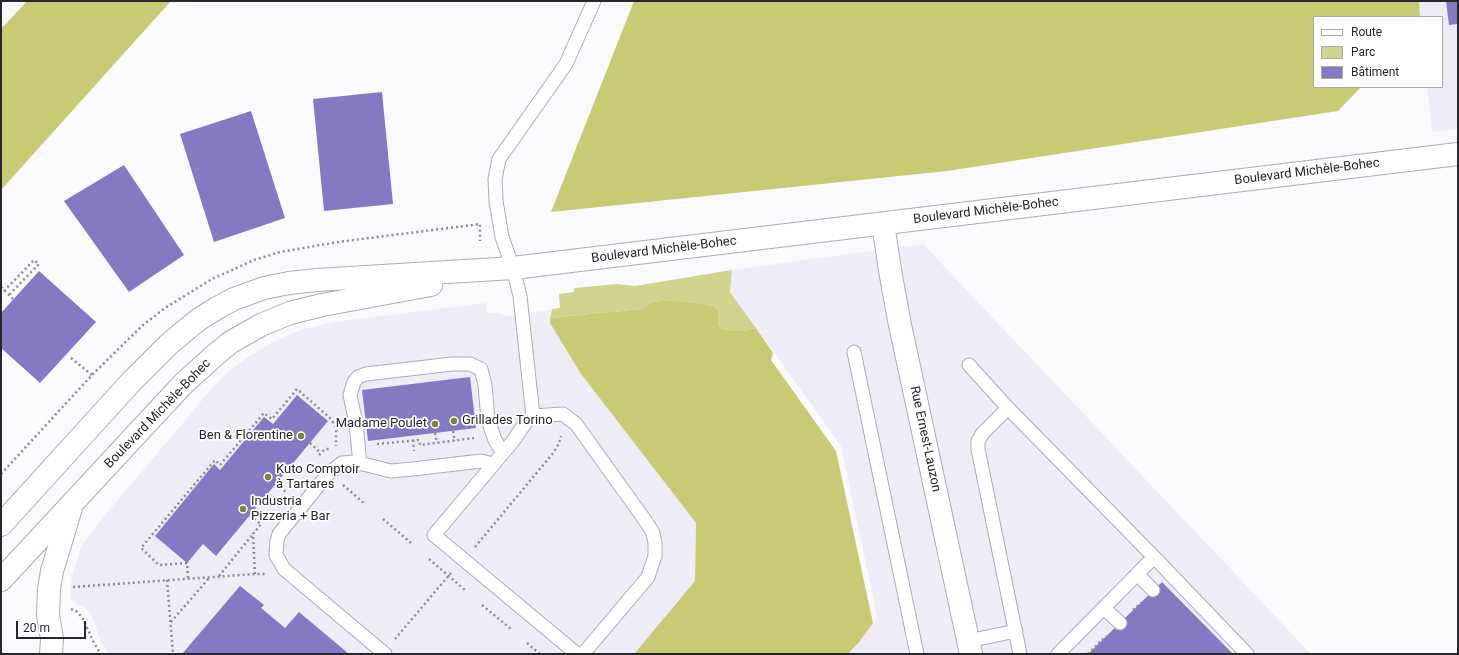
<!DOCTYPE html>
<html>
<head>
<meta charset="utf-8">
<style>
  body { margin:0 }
  #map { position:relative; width:1459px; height:655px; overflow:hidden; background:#fafafd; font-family:Roboto,sans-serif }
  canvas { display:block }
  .frame { position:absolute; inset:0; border:2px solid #27262d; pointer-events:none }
  .legend { position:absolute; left:1313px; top:16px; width:130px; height:72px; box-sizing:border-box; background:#fff; border:1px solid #a9a8ab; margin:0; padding:5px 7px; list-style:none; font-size:12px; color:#27262d }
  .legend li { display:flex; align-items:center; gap:8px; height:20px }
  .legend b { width:20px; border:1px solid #a9a8ab }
  .scale { position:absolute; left:16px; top:621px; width:70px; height:18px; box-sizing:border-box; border:2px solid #27262d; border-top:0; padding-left:5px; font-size:12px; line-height:14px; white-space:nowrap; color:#27262d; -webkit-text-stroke:3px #fff; paint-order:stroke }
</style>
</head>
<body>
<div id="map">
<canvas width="1459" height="655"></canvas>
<div class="frame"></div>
<ul class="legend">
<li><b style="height:5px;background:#fff"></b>Route</li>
<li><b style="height:11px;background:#d1d48e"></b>Parc</li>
<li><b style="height:11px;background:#847ac4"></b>Bâtiment</li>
</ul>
<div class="scale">20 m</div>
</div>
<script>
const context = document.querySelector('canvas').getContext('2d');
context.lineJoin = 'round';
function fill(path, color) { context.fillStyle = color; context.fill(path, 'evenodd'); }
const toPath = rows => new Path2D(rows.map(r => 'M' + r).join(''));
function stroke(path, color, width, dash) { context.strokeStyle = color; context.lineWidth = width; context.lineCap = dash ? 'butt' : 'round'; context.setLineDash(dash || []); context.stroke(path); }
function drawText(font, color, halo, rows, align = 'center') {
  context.font = font + ' Roboto,sans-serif'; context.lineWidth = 3.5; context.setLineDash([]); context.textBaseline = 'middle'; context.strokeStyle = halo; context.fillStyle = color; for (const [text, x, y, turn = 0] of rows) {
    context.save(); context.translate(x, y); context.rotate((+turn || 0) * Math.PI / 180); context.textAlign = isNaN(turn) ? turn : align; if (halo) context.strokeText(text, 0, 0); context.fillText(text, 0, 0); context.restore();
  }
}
fill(toPath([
  [1419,1,1458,1,1458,129,1432,132,1427,87,1442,87,1442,17,1420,17],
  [923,244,1311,654,848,654,860,641,877,616,841,446,730,291,732,270],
  [486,303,487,313,499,313,505,316,551,310,549,314,550,323,581,374,696,523,695,581,634,654,109,654,102,645,92,616,85,608,74,602,70,598,72,576,81,547,95,527,208,393,225,374,248,357,273,342,303,329,334,322]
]), '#eeedf7');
fill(toPath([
  [732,270,730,292,756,328,744,331,735,331,721,328,718,324,718,315,690,303,664,300,651,303,642,309,550,318,552,309,560,308,559,294,574,292,574,288,617,284,635,286]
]), '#d1d48e');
fill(toPath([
  [27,1,171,1,1,190,1,29],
  [634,1,1419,1,1420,17,1314,17,1314,87,1361,87,1338,111,947,171,551,212],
  [664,300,702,304,714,307,718,311,718,324,721,328,735,331,744,331,756,328,773,353,771,360,836,451,873,623,860,641,848,654,634,654,695,581,696,523,581,374,550,323,550,318,642,309,651,303]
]), '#c8ca74');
fill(toPath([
  [1446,1,1458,1,1458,24,1449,25],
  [382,92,393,204,324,211,313,99],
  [251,111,285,218,214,242,180,134],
  [124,165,184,255,129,292,64,201],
  [39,271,96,322,40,383,1,348,1,313],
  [470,377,476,428,368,441,362,390],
  [297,395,328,421,216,556,203,544,187,563,155,536,214,464,220,470,264,417,273,424],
  [1162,582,1233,654,1088,654],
  [240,586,264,605,261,608,285,628,299,612,349,654,182,654]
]), '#847ac4');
const lane = toPath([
  [854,352,917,654],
  [969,365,1008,408],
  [533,416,520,296,513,268,502,237,496,201,495,179,499,159,566,64,594,1],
  [360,464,356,423,350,395,354,382,358,377,366,374,452,364,470,364,481,369,485,385,488,420,495,440,503,453],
  [1154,557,1247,654],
  [1137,574,1153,590],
  [1104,608,1120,623],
  [968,641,1016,631],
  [385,654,284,569,276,555,277,541,279,534,328,474,342,463,355,462,391,471,413,469,481,461,493,464],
  [577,654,434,535,513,441,526,422,533,416,563,414,576,424,647,523,653,533,655,543,655,556,648,577,583,654],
  [1020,654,978,449,978,441,982,434,1008,408,1154,557,1058,654]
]);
const street = toPath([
  [883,224,891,276,900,325,971,654]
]);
const secondary = toPath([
  [1,525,131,382,169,344,198,320,217,308,234,299,264,288,289,283,317,280,513,268,1458,154],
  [1,580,183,384,215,355,231,342,261,325,290,313,322,305,431,285],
  [51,654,52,639,48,615,49,589,52,571,71,508]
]);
stroke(lane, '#abaabb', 15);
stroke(street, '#abaabb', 24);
stroke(secondary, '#abaabb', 24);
stroke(toPath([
  [1,287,13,299],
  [4,291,34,260,39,264,9,295],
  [71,358,92,375],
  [453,431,455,441],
  [435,433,437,443],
  [413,440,414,451],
  [310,443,321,453],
  [377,444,419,440,420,445,474,438],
  [319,455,325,449,329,449],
  [1,474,92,375,143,325,165,308,212,279,254,260,280,252,338,242,480,224,480,241],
  [276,484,287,493],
  [343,485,365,504],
  [250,516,261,524],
  [383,519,411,543],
  [475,547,554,452,559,443,561,436],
  [429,559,465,590],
  [255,574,253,534,262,523],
  [219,576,253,534],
  [188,578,187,563,159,565,141,548,215,460,220,465,264,413,272,419,297,389,330,418,336,427,336,446],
  [167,580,173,654],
  [73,587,255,574,265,574],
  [482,605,511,629],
  [71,609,76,611,82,617,95,645,101,654],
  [1133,610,1141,603],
  [171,622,210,577],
  [395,639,451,573],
  [527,643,540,654],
  [1088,654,1106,636]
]), '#8d8c91', 2.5, [2, 3]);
stroke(lane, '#fff', 13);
stroke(street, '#fff', 22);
stroke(secondary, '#fff', 22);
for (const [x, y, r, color] of [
  [454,421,4,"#81832c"],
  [435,424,4,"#81832c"],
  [301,436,4,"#81832c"],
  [268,477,4,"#81832c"],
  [243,509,4,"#81832c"]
]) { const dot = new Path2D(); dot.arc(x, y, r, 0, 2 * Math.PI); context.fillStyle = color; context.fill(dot); stroke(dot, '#fff', 1.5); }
drawText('13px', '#27262d', '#fff', [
  ["Boulevard Michèle-Bohec",1307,172,-7],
  ["Boulevard Michèle-Bohec",986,211,-7],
  ["Boulevard Michèle-Bohec",664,250,-7],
  ["Boulevard Michèle-Bohec",158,414,-46],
  ["Rue Ernest-Lauzon",925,439,78]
]);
drawText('13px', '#27262d', '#fff', [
  ["Grillades Torino",462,421],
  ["Madame Poulet",427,424,"right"],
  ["Ben & Florentine",293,436,"right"],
  ["Kuto Comptoir",276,470],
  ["à Tartares",276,485],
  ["Industria",251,502],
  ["Pizzeria + Bar",251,517]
], 'left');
</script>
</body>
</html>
